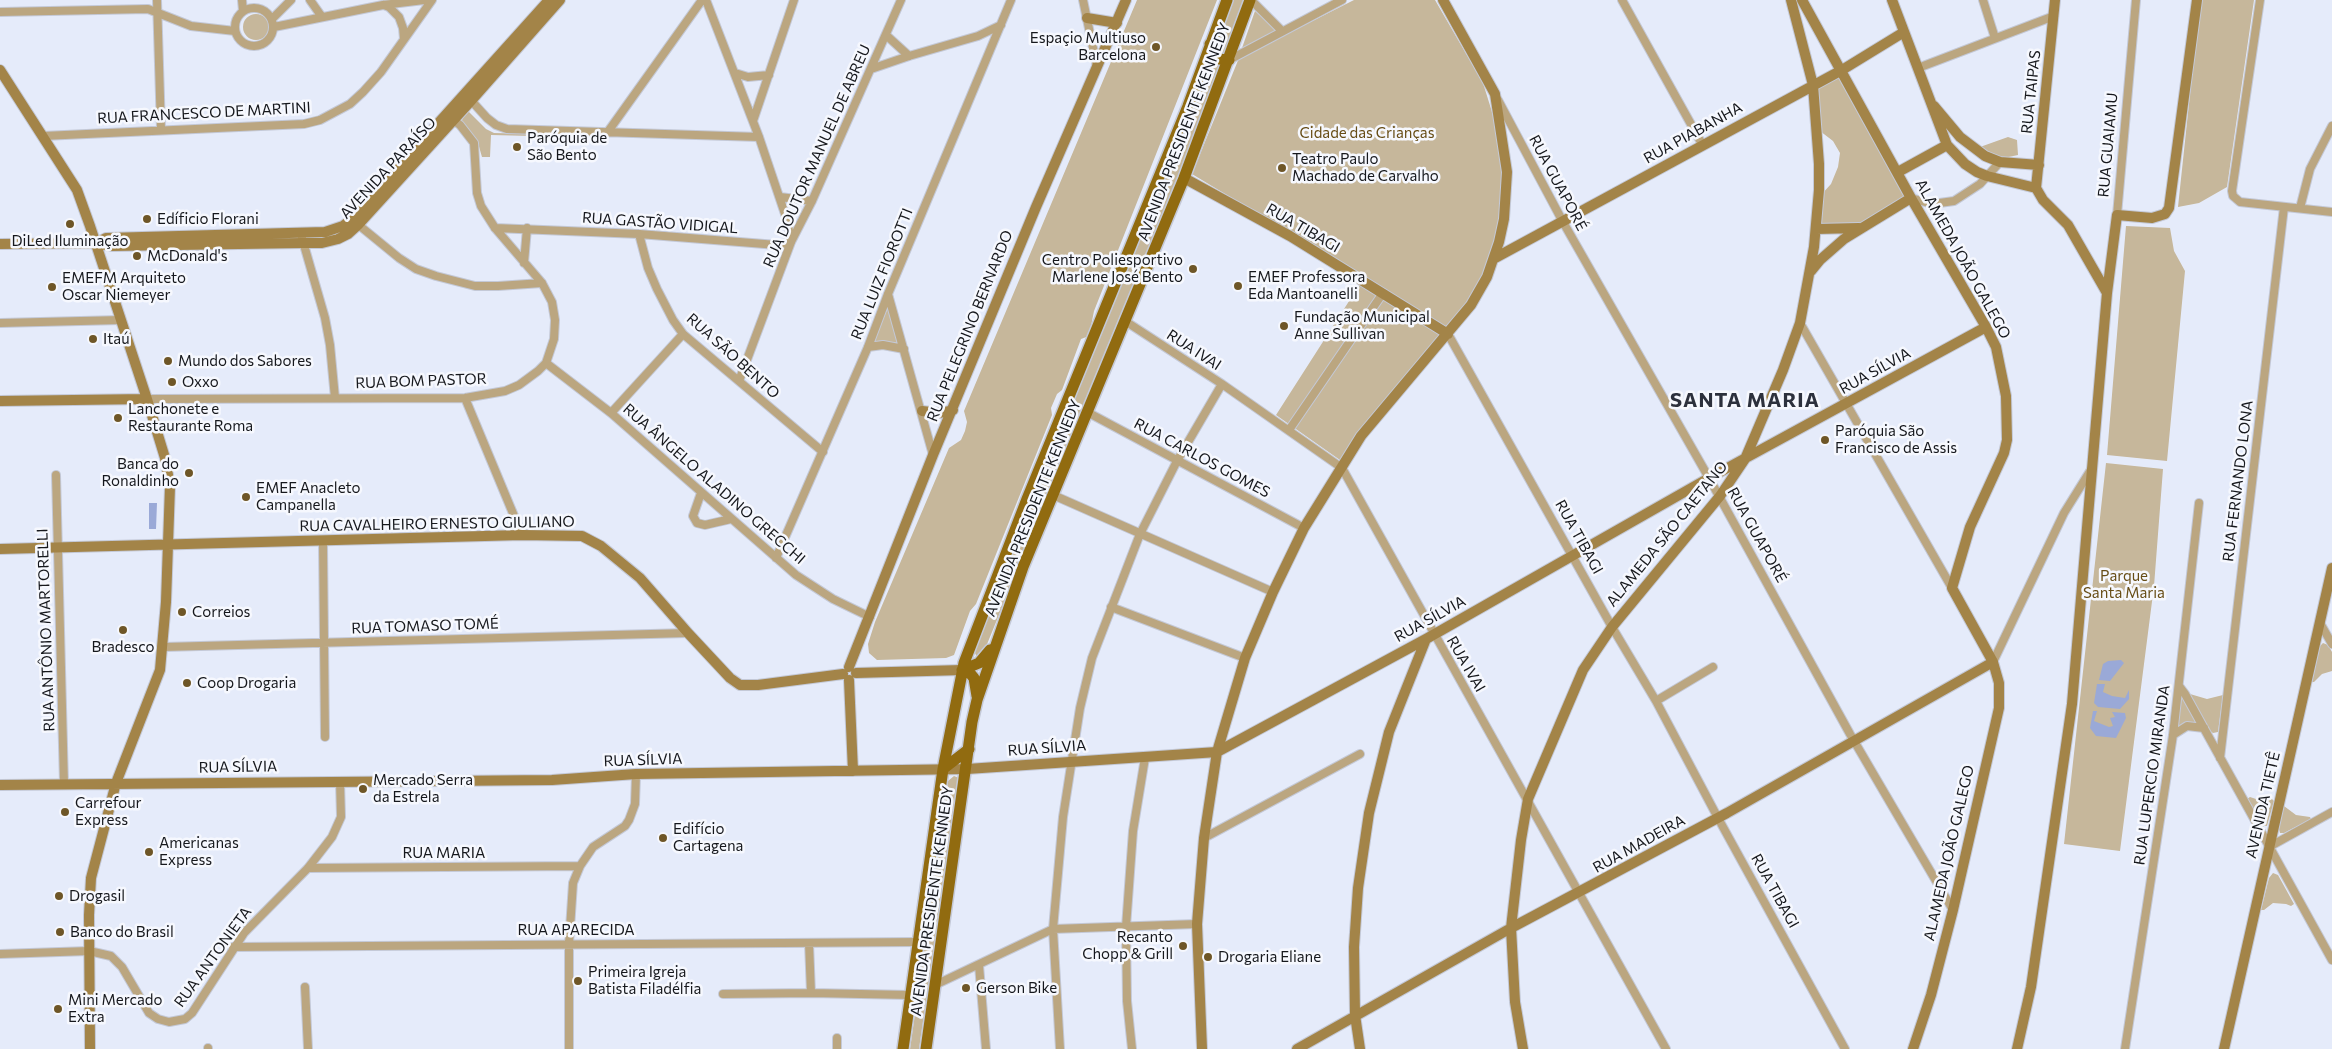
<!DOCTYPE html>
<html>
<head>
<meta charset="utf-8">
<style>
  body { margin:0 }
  canvas { display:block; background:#e5ebfa }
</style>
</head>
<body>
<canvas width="2332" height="1049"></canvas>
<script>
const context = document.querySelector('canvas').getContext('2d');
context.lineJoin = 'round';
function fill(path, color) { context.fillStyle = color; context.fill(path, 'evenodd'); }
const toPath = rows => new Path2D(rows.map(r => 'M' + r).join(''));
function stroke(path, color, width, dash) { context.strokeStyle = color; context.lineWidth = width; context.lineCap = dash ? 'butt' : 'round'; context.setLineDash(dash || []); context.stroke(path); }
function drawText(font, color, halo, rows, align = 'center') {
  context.font = font + ' Commissioner,sans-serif'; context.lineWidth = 5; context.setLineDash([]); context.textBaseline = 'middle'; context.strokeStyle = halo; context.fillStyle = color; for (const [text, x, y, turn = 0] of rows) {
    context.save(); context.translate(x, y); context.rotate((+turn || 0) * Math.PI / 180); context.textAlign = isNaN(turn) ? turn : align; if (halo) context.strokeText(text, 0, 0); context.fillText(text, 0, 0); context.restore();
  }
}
fill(toPath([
  [1137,0,1217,0,1094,311,1089,336,1081,339,1062,390,1057,394,1051,408,1052,415,976,604,970,611,954,655,946,658,877,660,869,653,868,644,875,622,949,448,961,440,965,431,967,422,964,411],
  [1233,0,1246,0,1181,170,983,654,978,659,975,653,976,647,1035,488],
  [1354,0,1435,0,1483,83,1492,112,1503,155,1505,179,1500,215,1490,264,1472,300,1449,329,1192,174,1239,58],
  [2200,0,2254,0,2227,187,2199,203,2178,207],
  [1255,11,1277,30,1242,48],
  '243 27a13 13 0 1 1 26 0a13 13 0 1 1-26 0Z',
  [1840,74,1906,198,1861,225,1819,226,1821,195,1831,184,1838,167,1840,153,1833,141,1820,131,1816,86],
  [467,110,486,129,494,133,535,134,532,136,491,135,490,157,482,157,478,143,462,121,463,114],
  [2008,137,2017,140,2018,155,1999,159,1980,147],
  [2126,226,2170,228,2174,251,2185,271,2167,461,2107,455],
  [1360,284,1446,334,1340,460,1276,415],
  [889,305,899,343,874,341],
  [2106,463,2163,469,2154,586,2120,851,2064,844],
  [2323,643,2328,645,2332,652,2332,671,2322,674,2314,682,2312,682,2320,646],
  [2190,694,2207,699,2223,695,2218,732,2213,733,2210,731],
  [2182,697,2196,722,2177,727,2180,698],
  [954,776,959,778,919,1049,910,1049,948,781],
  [2250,797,2262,801,2271,798,2274,801,2267,826,2261,825,2247,799],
  [2284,806,2296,815,2310,817,2311,819,2284,833,2280,833,2279,829],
  [2273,873,2278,875,2294,904,2291,906,2286,904,2273,903,2264,910,2261,910,2269,878]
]), '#c6b79b');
fill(toPath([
  [149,503,157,503,156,529,149,529],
  [2121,660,2124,663,2110,681,2099,680,2103,664,2108,661],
  [2097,684,2105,684,2103,692,2112,696,2125,698,2129,690,2129,699,2120,709,2098,707,2094,703],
  [2093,711,2097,711,2094,721,2109,727,2113,726,2110,718,2115,717,2112,712,2125,713,2126,718,2116,738,2096,736,2090,728]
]), '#9aa9d7');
const street = toPath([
  [157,0,161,129],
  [242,0,243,11],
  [310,0,322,17],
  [1083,0,1097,67],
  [1251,0,1282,31],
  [1622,0,1702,144],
  [1983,0,1995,38],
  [2260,0,2232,191,2233,196,2240,202,2332,212],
  [384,5,389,7,399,17,403,28,404,39],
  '235 27a19 19 0 1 1 38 0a19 19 0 1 1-38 0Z',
  [0,12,148,9,191,26,235,31],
  [272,19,291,0],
  [274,27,383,5,424,0],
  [886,35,909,56],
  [1229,60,1342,0],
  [1918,68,2054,16],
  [871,69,909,56,978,36,1001,25],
  [735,73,748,77,769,75],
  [468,97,487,118,496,125,507,129,759,137],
  [1498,100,1563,222,1709,478,1850,734,1953,910],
  [753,121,794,0],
  [607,133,702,0],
  [43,136,304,124,320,120,350,104,363,92,381,72,432,0],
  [780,197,812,201],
  [1911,198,1932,204,1954,201,1980,184,2000,162],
  [2300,208,2310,169,2332,126],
  [2117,215,2136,0],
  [355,222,399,258,416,269,436,276,475,286,498,286,542,283],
  [495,228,639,234,777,245,791,242,787,220,759,137,706,0],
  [639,234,648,268,657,289,673,320,683,334,823,452],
  [302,238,325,318,330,345,335,398],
  [524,263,527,228],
  [888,294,933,455],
  [1125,321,1222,384,1342,468,1666,1049],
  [0,323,121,320],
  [1800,323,1952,588],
  [1448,334,1612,627,1656,701,1718,818,1845,1049],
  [868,347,883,345,904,349],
  [546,363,611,413,796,575,833,599,870,617],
  [739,381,791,242,812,201,901,0],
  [465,398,522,535],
  [147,399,465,398,505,391,519,385,538,371,546,363,554,339,555,320,552,302,542,283,495,228,481,206,477,193,474,143,460,125,449,117],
  [1087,412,1304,528],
  [611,413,683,334],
  [1289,430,1383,293],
  [56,475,64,784],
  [701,493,693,516,697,523,705,525,731,519],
  [1053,495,1273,592],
  [323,542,325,737],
  [776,558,868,347,888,294,1011,0],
  [1111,607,1245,658],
  [2320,623,2332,644],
  [163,647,688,633],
  [1993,662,2064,513,2092,468],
  [2179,686,2185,694,2332,960],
  [1656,701,1713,667],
  [2173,735,2187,726,2204,728],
  [2220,758,2284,207],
  [1204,838,1360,754],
  [2269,847,2332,812],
  [308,868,580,866],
  [809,943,811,993],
  [233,947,918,942],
  [0,954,89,951,111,956,122,967,149,1013,158,1019,169,1022,185,1019,192,1013,244,933,308,868,332,837,341,817,340,781],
  [979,965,986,1049],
  [935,985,1053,929,1197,924],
  [305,987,308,1049],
  [723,994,811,993,910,995],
  [837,1038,837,1049],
  [208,1048,208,1049],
  [569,1049,569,944,573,883,580,866,593,847,625,826,629,820,635,804,636,774],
  [1060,1049,1053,929,1063,817,1080,708,1092,658,1140,534,1177,461,1222,384],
  [1132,1049,1127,1001,1126,927,1133,831,1145,758],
  [2125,1049,2173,735,2199,503]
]);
const secondary = toPath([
  [1802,0,1911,198,1986,327,1996,347,2006,396,2007,440,2004,453,1970,527,1952,588,1993,662,1999,683,1999,708,1953,910,1931,995,1913,1049],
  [1892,0,1947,145,1965,164,1977,172,1987,176,2036,188],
  [2055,0,2036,188,2043,200,2068,225,2107,293],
  [1087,18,1117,23],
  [0,70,77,190,90,226,147,399,165,458,170,486,166,602,160,670,116,783,91,878,89,915,90,1049],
  [1934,106,1960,137,1985,156,2000,162,2039,165],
  [1898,172,1947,145],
  [1184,178,1290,236,1448,334],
  [1816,229,1859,228],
  [96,243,106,238,325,232,343,226,352,219,549,0],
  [0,244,96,243,111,246,303,243,322,243,338,239,348,234,359,224,471,101,560,0],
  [1495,258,1842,70,1904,32],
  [1811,271,1820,260,1844,239,1911,198],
  [0,401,147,399],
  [922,411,940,413,953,410],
  [0,549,522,535,582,536,601,546,640,578,688,633,730,678,740,685,758,685,843,674],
  [849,667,933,455,1036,207,1126,0],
  [856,673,962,670],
  [849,680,853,771],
  [0,785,552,780,636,774,967,769,1217,752,1426,639,1709,478,1986,327],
  [1202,1049,1197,924,1204,838,1217,752,1245,658,1273,592,1304,528,1361,436,1471,305,1487,277,1499,242,1504,219,1507,172,1495,94,1443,0],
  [1297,1049,1511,928,1727,813,1993,662],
  [1360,1049,1355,1015,1354,947,1358,888,1369,813,1389,732,1426,639],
  [1523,1049,1515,1002,1511,928,1521,840,1528,799,1583,670,1612,627,1720,496,1745,459,1783,370,1800,323,1814,247,1819,190,1819,164,1813,85,1791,0],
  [2017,1049,2031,987,2072,704,2107,293,2117,215,2152,218,2165,214,2169,208,2197,0],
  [2224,1049,2332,568]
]);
const primary = toPath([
  [1210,44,1219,59,1229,60],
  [962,670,979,663,990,650],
  [962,670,969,672,974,678,977,696],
  [943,769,969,749],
  [903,1049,943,769,964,663,1027,499,1188,106,1227,0],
  [926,1049,972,722,977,700,1023,567,1184,178,1250,0]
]);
stroke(street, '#c4c9d7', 10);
stroke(secondary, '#c4c9d7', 12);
stroke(primary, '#c4c9d7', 14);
stroke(street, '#bba680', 8);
stroke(secondary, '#a38448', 10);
stroke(primary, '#916b10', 11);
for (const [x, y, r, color] of [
  [1156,47,5,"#6e5627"],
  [517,147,5,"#6e5627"],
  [1282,168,5,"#6e5627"],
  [147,219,5,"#6e5627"],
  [70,224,5,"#6e5627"],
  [137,256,5,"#6e5627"],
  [1193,269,5,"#6e5627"],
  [1238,286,5,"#6e5627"],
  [52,287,5,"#6e5627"],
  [1284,326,5,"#6e5627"],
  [93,339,5,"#6e5627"],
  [168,361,5,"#6e5627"],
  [172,382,5,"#6e5627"],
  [118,418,5,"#6e5627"],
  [1825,440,5,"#6e5627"],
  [189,473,5,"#6e5627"],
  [246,497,5,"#6e5627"],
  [182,612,5,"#6e5627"],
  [123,630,5,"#6e5627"],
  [187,683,5,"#6e5627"],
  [363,789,5,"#6e5627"],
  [65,812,5,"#6e5627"],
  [663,838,5,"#6e5627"],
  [149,852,5,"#6e5627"],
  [59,896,5,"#6e5627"],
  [60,932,5,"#6e5627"],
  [1183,946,5,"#6e5627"],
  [1208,957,5,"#6e5627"],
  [578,981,5,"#6e5627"],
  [966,988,5,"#6e5627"],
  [58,1009,5,"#6e5627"]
]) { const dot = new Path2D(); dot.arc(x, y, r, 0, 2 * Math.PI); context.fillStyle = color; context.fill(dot); stroke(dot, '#f6f8fe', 2); }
drawText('15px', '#16181d', '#f6f8fe', [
  ["Espaçio Multiuso",1146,38,"right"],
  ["Barcelona",1146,55,"right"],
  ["Paróquia de",527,138],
  ["São Bento",527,155],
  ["Teatro Paulo",1292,159],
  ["Machado de Carvalho",1292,176],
  ["Edíficio Florani",157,219],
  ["DiLed Iluminação",70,241,"center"],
  ["McDonald's",147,256],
  ["Centro Poliesportivo",1183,260,"right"],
  ["Marlene José Bento",1183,277,"right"],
  ["EMEF Professora",1248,277],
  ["Eda Mantoanelli",1248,294],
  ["EMEFM Arquiteto",62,278],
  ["Oscar Niemeyer",62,295],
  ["Fundação Municipal",1294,317],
  ["Anne Sullivan",1294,334],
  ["Itaú",103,339],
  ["Mundo dos Sabores",178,361],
  ["Oxxo",182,382],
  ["Lanchonete e",128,409],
  ["Restaurante Roma",128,426],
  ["Paróquia São",1835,431],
  ["Francisco de Assis",1835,448],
  ["Banca do",179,464,"right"],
  ["Ronaldinho",179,481,"right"],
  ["EMEF Anacleto",256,488],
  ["Campanella",256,505],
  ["Correios",192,612],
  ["Bradesco",123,647,"center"],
  ["Coop Drogaria",197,683],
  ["Mercado Serra",373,780],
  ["da Estrela",373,797],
  ["Carrefour",75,803],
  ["Express",75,820],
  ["Edifício",673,829],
  ["Cartagena",673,846],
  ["Americanas",159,843],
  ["Express",159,860],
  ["Drogasil",69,896],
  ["Banco do Brasil",70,932],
  ["Recanto",1173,937,"right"],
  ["Chopp & Grill",1173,954,"right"],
  ["Drogaria Eliane",1218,957],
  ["Primeira Igreja",588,972],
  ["Batista Filadélfia",588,989],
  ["Gerson Bike",976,988],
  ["Mini Mercado",68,1000],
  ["Extra",68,1017]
], 'left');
drawText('15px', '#16181d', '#f6f8fe', [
  ["RUA TAIPAS",2031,92,-84],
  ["RUA FRANCESCO DE MARTINI",204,113,-3],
  ["AVENIDA PRESIDENTE KENNEDY",1184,132,-69],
  ["RUA PIABANHA",1693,133,-29],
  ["RUA GUAIAMU",2108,145,-85],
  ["RUA DOUTOR MANUEL DE ABREU",817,156,-66],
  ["AVENIDA PARAÍSO",388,168,-47],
  ["RUA GUAPORÉ",1558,183,62],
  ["RUA GASTÃO VIDIGAL",660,223,4],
  ["RUA TIBAGI",1303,228,30],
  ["ALAMEDA JOÃO GALEGO",1963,259,61],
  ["RUA LUIZ FIOROTTI",882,274,-68],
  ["RUA PELEGRINO BERNARDO",970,326,-68],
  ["RUA IVAI",1194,350,33],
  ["RUA SÃO BENTO",733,356,42],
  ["RUA SÍLVIA",1875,371,-29],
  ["RUA BOM PASTOR",421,381,-2],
  ["RUA CARLOS GOMES",1202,458,28],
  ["RUA FERNANDO LONA",2238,481,-83],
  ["RUA ÂNGELO ALADINO GRECCHI",714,484,41],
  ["AVENIDA PRESIDENTE KENNEDY",1033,508,-68],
  ["RUA CAVALHEIRO ERNESTO GIULIANO",437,524,-1],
  ["ALAMEDA SÃO CAETANO",1667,534,-51],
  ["RUA GUAPORÉ",1757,535,61],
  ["RUA TIBAGI",1579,537,61],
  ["RUA SÍLVIA",1430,619,-29],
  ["RUA TOMASO TOMÉ",425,626,-2],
  ["RUA ANTÔNIO MARTORELLI",46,630,-92],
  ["RUA IVAI",1466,664,60],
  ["RUA SÍLVIA",1047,748,-4],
  ["RUA SÍLVIA",643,760,-2],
  ["RUA SÍLVIA",238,767,-1],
  ["RUA LUPERCIO MIRANDA",2152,775,-82],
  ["AVENIDA TIETÊ",2263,805,-77],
  ["RUA MADEIRA",1639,844,-29],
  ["RUA MARIA",444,853],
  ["ALAMEDA JOÃO GALEGO",1949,853,-77],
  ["RUA TIBAGI",1775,891,61],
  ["AVENIDA PRESIDENTE KENNEDY",932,901,-82],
  ["RUA APARECIDA",576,930],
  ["RUA ANTONIETA",213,957,-54]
]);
drawText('15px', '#674d16', '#f6f8fe', [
  ["Cidade das Crianças",1367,133],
  ["Parque",2124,576],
  ["Santa Maria",2124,593]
]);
context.letterSpacing = '1px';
drawText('bold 20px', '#2d313d', '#f6f8fe', [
  ["SANTA MARIA",1745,400]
]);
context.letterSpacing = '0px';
</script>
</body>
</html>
